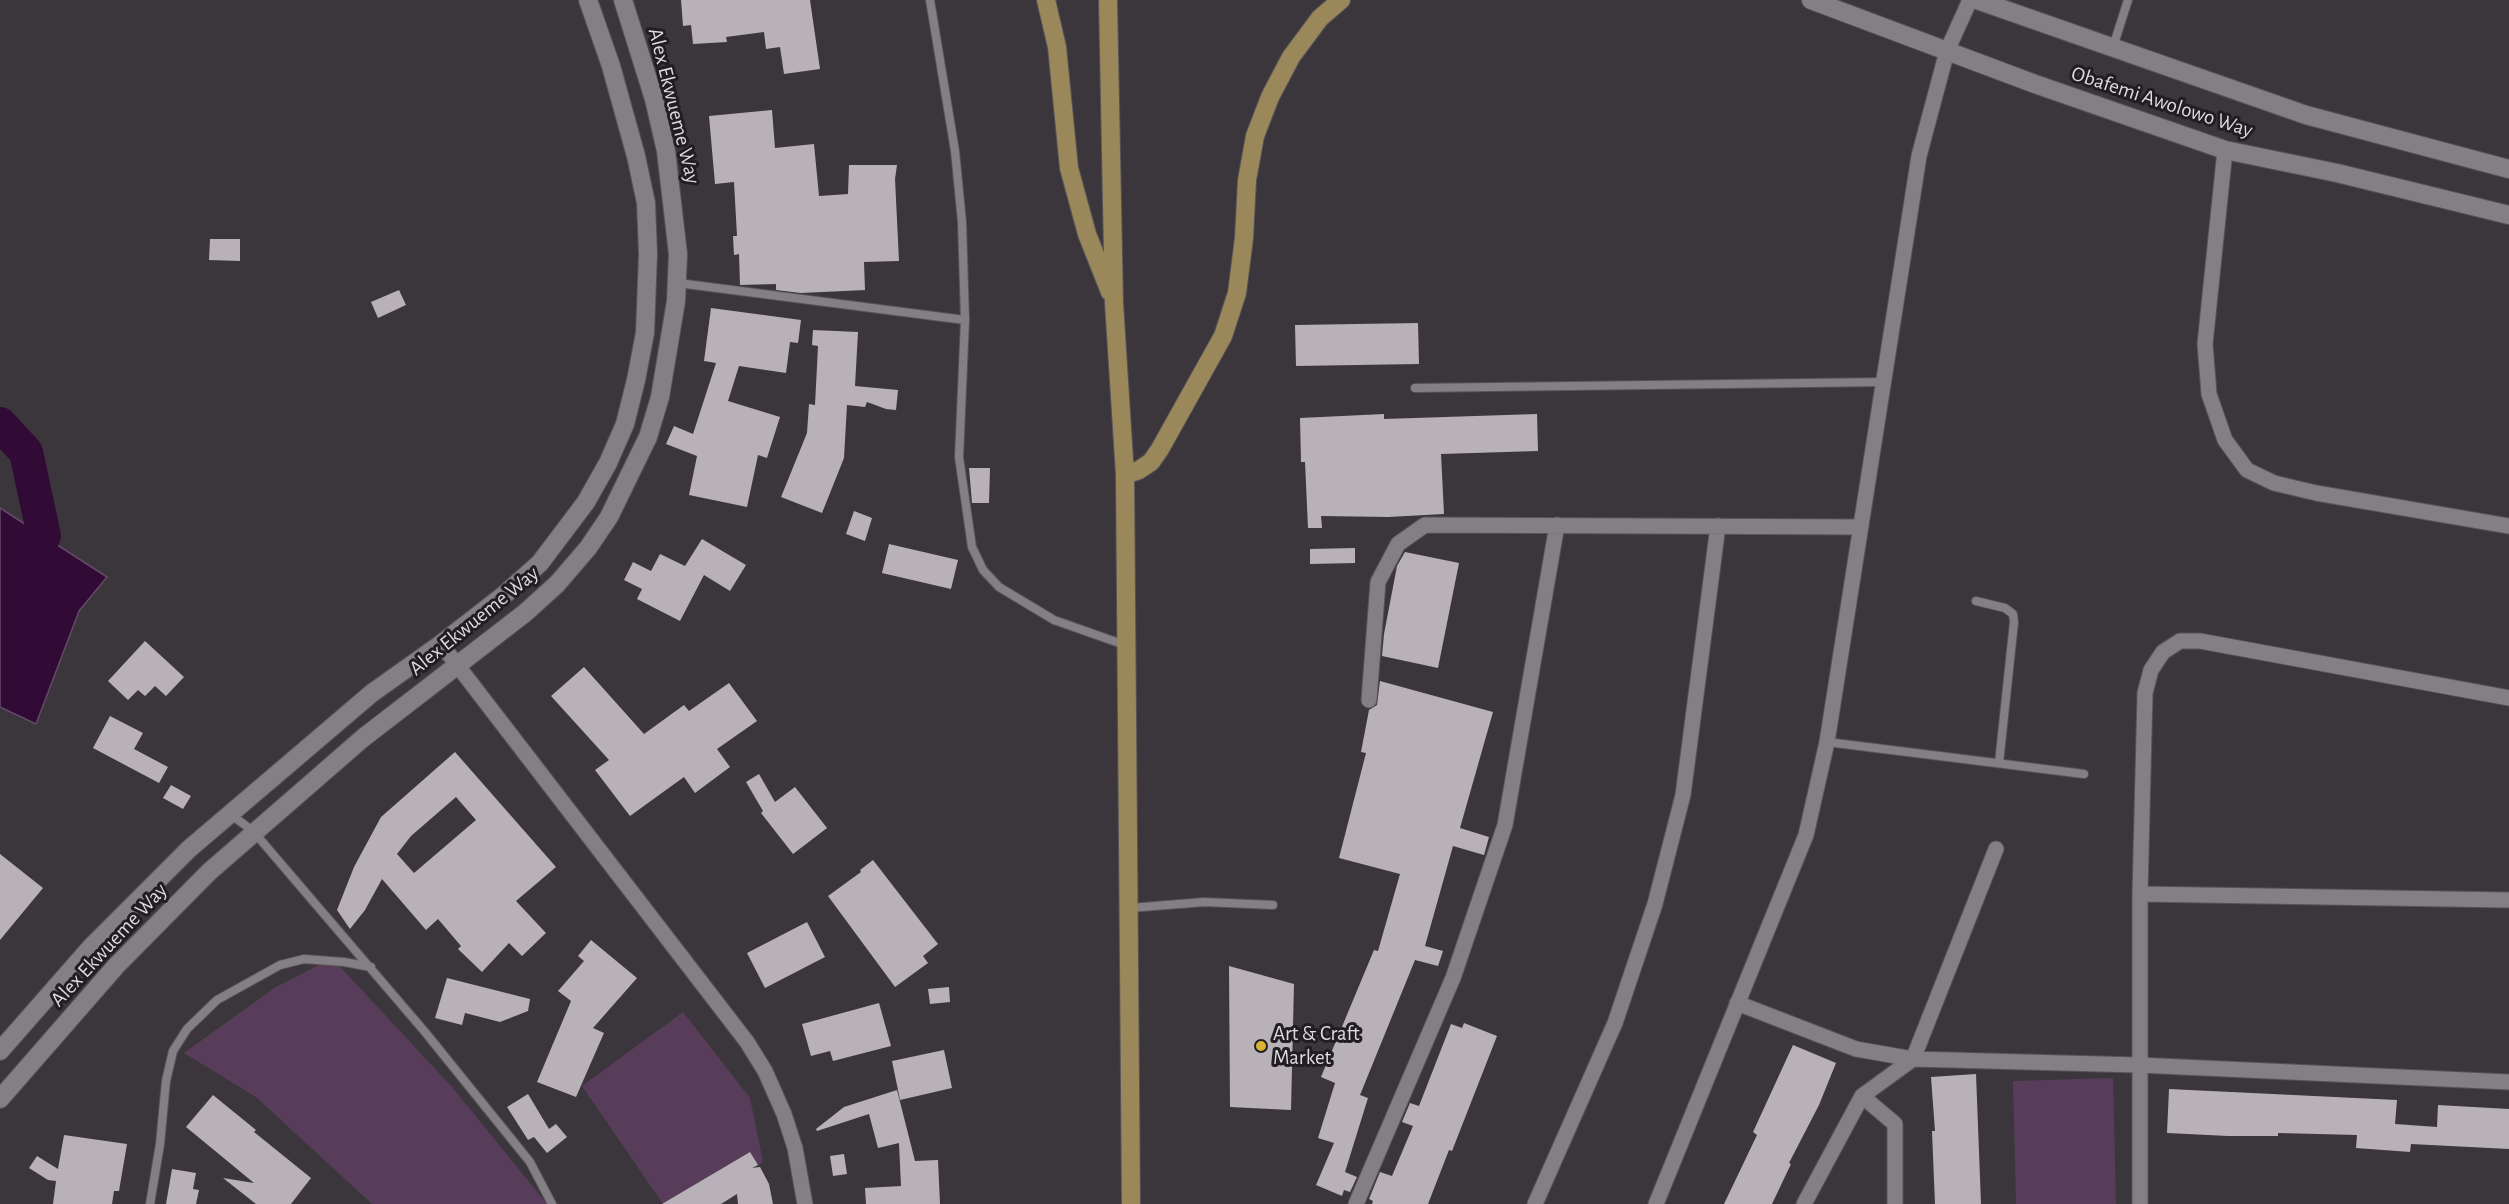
<!DOCTYPE html>
<html>
<head>
<meta charset="utf-8">
<style>
  body { margin:0 }
  canvas { display:block; background:#3b363b }
</style>
</head>
<body>
<canvas width="2509" height="1204"></canvas>
<script>
const context = document.querySelector('canvas').getContext('2d');
context.lineJoin = 'round';
function fill(path, color) { context.fillStyle = color; context.fill(path, 'evenodd'); }
const toPath = rows => new Path2D(rows.map(r => 'M' + r).join(''));
function stroke(path, color, width, dash) { context.strokeStyle = color; context.lineWidth = width; context.lineCap = dash ? 'butt' : 'round'; context.setLineDash(dash || []); context.stroke(path); }
function drawText(font, color, halo, rows, align = 'center') {
  context.font = font + ' "Alegreya Sans",sans-serif'; context.lineWidth = 6; context.setLineDash([]); context.textBaseline = 'middle'; context.strokeStyle = halo; context.fillStyle = color; for (const [text, x, y, turn = 0] of rows) {
    context.save(); context.translate(x, y); context.rotate((+turn || 0) * Math.PI / 180); context.textAlign = isNaN(turn) ? turn : align; if (halo) context.strokeText(text, 0, 0); context.fillText(text, 0, 0); context.restore();
  }
}
fill(toPath([
  [332,958,452,1087,547,1204,372,1204,256,1097,184,1053,276,987],
  [683,1012,750,1098,763,1162,699,1204,663,1204,582,1086],
  [2113,1078,2116,1204,2016,1204,2013,1081]
]), '#573d59');
const water = toPath([
  [0,508,107,577,79,611,36,724,0,707,0,508]
]);
fill(water, '#310a35');
stroke(water, '#654968', 1.5);
stroke(toPath([
  [0,424,26,452,44,536]
]), '#310a35', 34);
fill(toPath([
  [681,0,810,0,820,69,784,74,780,47,766,49,764,32,726,37,727,42,693,44,691,25,683,26],
  [772,110,775,148,814,144,819,196,848,194,849,165,897,165,895,179,899,261,864,262,865,290,801,293,776,290,776,284,740,285,739,254,734,255,733,236,737,236,734,182,715,184,709,116],
  [210,239,240,239,240,261,209,260],
  [399,290,406,305,378,318,371,302],
  [711,308,801,320,798,343,790,342,786,373,739,366,728,401,780,417,767,458,758,455,747,507,689,495,697,456,666,444,674,426,693,434,716,363,704,361],
  [1418,323,1419,364,1296,366,1295,325],
  [813,330,858,332,855,386,898,390,896,410,886,409,867,402,865,407,847,405,844,458,822,513,781,497,807,433,809,404,815,405,818,346,812,345],
  [1384,414,1384,419,1537,414,1538,451,1441,454,1444,514,1388,517,1321,516,1322,528,1308,528,1305,462,1301,462,1300,418],
  [969,468,990,468,989,503,972,503],
  [854,511,872,518,865,541,846,534],
  [702,539,746,565,730,591,704,575,680,621,637,599,642,589,624,580,633,562,651,571,660,554,685,566],
  [889,544,958,560,951,589,882,573],
  [1355,548,1355,563,1310,564,1310,549],
  [1405,552,1459,563,1438,668,1382,656,1384,634,1397,566],
  [145,641,184,677,166,696,155,686,145,696,138,690,128,700,108,681],
  [584,667,644,734,684,705,689,711,729,683,757,721,717,749,730,767,695,793,684,777,630,816,595,770,609,760,551,696],
  [1380,681,1493,712,1460,828,1489,837,1484,855,1453,846,1425,946,1443,951,1438,966,1415,960,1360,1095,1368,1098,1345,1172,1357,1177,1350,1192,1344,1190,1342,1196,1316,1185,1334,1143,1318,1138,1335,1083,1321,1077,1374,950,1378,951,1400,874,1339,858,1366,753,1361,752,1369,710,1377,705],
  [110,716,143,733,134,749,168,767,159,783,93,748],
  [455,752,556,867,516,901,546,933,522,956,509,943,482,972,458,949,461,946,438,919,426,930,382,879,365,910,350,929,337,910,354,867,381,817],
  [456,797,476,820,414,873,397,854,411,836],
  [759,774,775,802,795,787,827,828,793,854,761,813,763,811,746,782],
  [171,785,191,796,183,809,163,798],
  [0,854,43,888,0,940],
  [873,860,938,944,923,956,928,963,895,987,828,896,861,872,860,870],
  [807,922,825,957,765,988,747,953],
  [591,940,637,978,593,1028,604,1033,576,1097,537,1082,571,1001,558,991,584,961,578,956],
  [1229,966,1294,984,1291,1110,1230,1107],
  [447,978,530,999,528,1011,500,1022,465,1013,462,1025,435,1018],
  [949,987,950,1002,930,1004,928,989],
  [879,1003,891,1046,833,1061,830,1051,811,1056,802,1024],
  [1464,1023,1497,1036,1452,1151,1449,1150,1428,1204,1372,1204,1373,1201,1369,1199,1380,1172,1392,1176,1413,1126,1402,1122,1410,1103,1419,1106,1451,1024,1462,1028],
  [1793,1045,1836,1063,1819,1105,1789,1163,1791,1164,1772,1204,1724,1204,1757,1135,1753,1132],
  [944,1050,952,1088,900,1100,892,1061],
  [1976,1074,1981,1204,1935,1204,1932,1131,1935,1131,1931,1077],
  [2169,1089,2397,1100,2395,1124,2437,1127,2438,1105,2509,1109,2509,1149,2411,1144,2410,1152,2356,1148,2357,1135,2278,1133,2278,1136,2228,1136,2167,1133],
  [897,1090,915,1161,938,1160,940,1204,866,1204,865,1188,901,1186,899,1143,878,1148,869,1114,817,1131,816,1129,844,1107],
  [528,1094,549,1129,556,1124,567,1137,547,1153,534,1137,528,1140,507,1107],
  [213,1095,256,1130,254,1132,311,1178,291,1204,256,1204,223,1178,254,1183,186,1127],
  [64,1135,127,1144,119,1191,114,1191,112,1204,53,1204,56,1181,48,1180,29,1168,37,1156,58,1169],
  [750,1152,758,1165,752,1168,760,1167,769,1184,773,1204,738,1204,737,1194,721,1204,662,1204],
  [844,1154,847,1174,833,1176,830,1156],
  [172,1169,196,1173,193,1189,199,1190,196,1204,166,1204]
]), '#b8b2b8');
const lane = toPath([
  [930,0,955,151,962,222,965,320],
  [2113,47,2128,0],
  [678,283,965,320,959,457,972,547,983,570,999,587,1054,620,1125,645],
  [1415,388,1884,382],
  [1976,601,2005,608,2013,614,2014,622,1999,763],
  [1827,742,2084,774],
  [230,814,253,831,425,1032,530,1162,552,1204],
  [1130,908,1204,902,1273,905],
  [150,1204,160,1144,166,1081,173,1051,187,1029,217,1000,280,965,304,959,344,962,371,967]
]);
const street = toPath([
  [2225,150,2205,344,2209,394,2225,440,2247,470,2274,483,2316,493,2509,526],
  [441,644,747,1042,765,1071,784,1114,795,1148,805,1204],
  [1369,700,1378,582,1398,544,1425,525,1861,527],
  [2140,894,2509,900],
  [1737,1003,1856,1049,1913,1059,1996,849],
  [1862,1096,1895,1124,1895,1204],
  [1356,1204,1453,978,1505,825,1557,525],
  [1535,1204,1615,1023,1655,904,1683,795,1718,526],
  [1656,1204,1806,835,1827,742,1919,156,1947,51,1970,0],
  [1804,1204,1862,1096,1913,1059,2138,1065,2509,1082],
  [2140,1204,2140,894,2145,693,2151,670,2163,652,2180,641,2200,641,2509,698]
]);
const secondary = toPath([
  [1811,0,2035,84,2225,150,2337,173,2509,215],
  [1977,0,2306,115,2509,169],
  [0,1051,92,946,189,849,372,693,441,644,504,595,540,563,586,502,608,463,625,424,636,380,645,333,648,254,646,203,636,156,611,66,588,0],
  [0,1099,116,966,209,872,363,738,525,613,557,584,588,548,609,517,648,437,660,397,676,301,678,254,666,151,654,99,623,0]
]);
const primary = toPath([
  [1046,0,1057,47,1069,168,1087,234,1110,292],
  [1108,0,1114,303,1125,475,1131,1204],
  [1125,475,1139,470,1151,462,1160,449,1223,336,1237,293,1244,238,1247,180,1255,136,1270,97,1291,57,1320,18,1341,0]
]);
stroke(lane, '#575357', 10);
stroke(street, '#575357', 17);
stroke(secondary, '#575357', 20);
stroke(primary, '#575357', 20);
stroke(lane, '#847f84', 8);
stroke(street, '#847f84', 15);
stroke(secondary, '#847f84', 18);
stroke(primary, '#9a885b', 18);
for (const [x, y, r, color] of [
  [1261,1046,6,"#dab333"]
]) { const dot = new Path2D(); dot.arc(x, y, r, 0, 2 * Math.PI); context.fillStyle = color; context.fill(dot); stroke(dot, '#211e21', 2); }
drawText('21px', '#dedbde', '#211e21', [
  ["Obafemi Awolowo Way",2162,102,18],
  ["Alex Ekwueme Way",674,106,76],
  ["Alex Ekwueme Way",474,621,-39],
  ["Alex Ekwueme Way",109,945,-47]
]);
drawText('21px', '#dedbde', '#211e21', [
  ["Art & Craft",1273,1034],
  ["Market",1273,1058]
], 'left');
</script>
</body>
</html>
